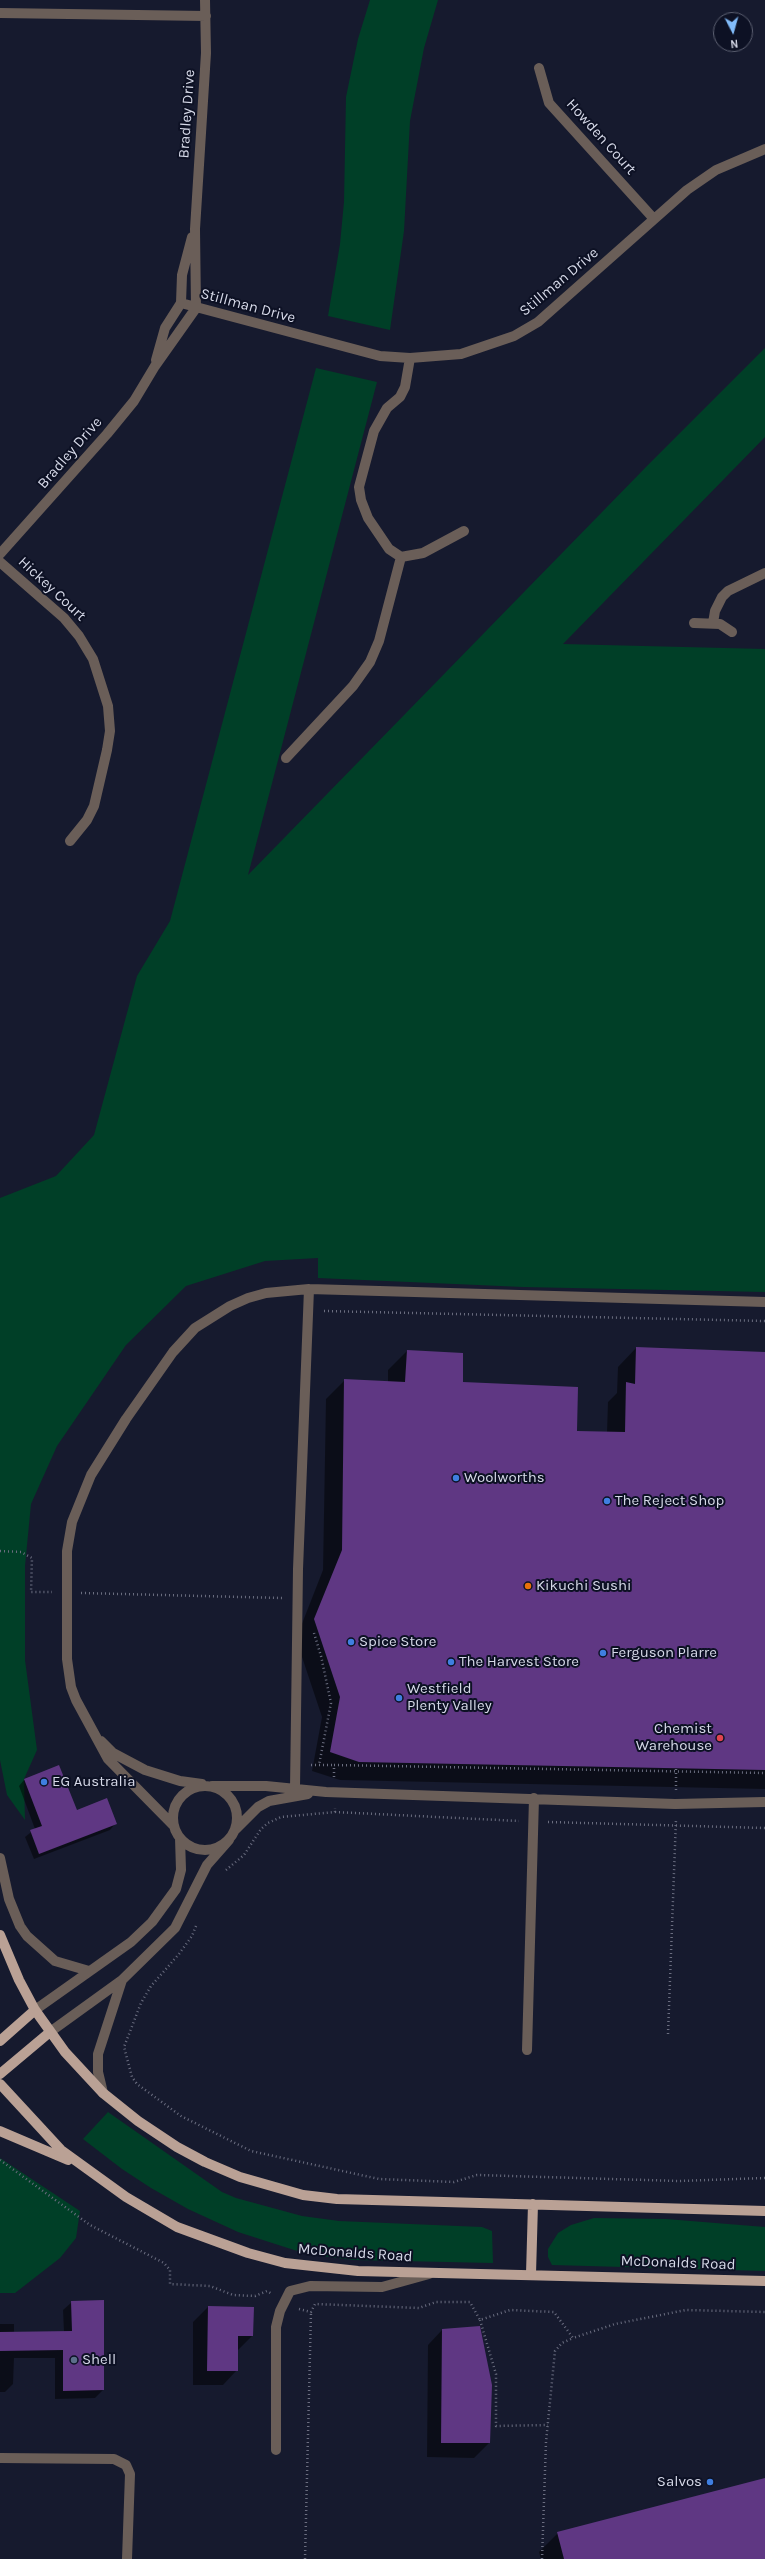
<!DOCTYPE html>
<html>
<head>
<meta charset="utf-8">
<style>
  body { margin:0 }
  #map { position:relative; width:765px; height:2559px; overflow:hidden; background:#161a2e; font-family:Karla,sans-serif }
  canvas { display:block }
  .north { position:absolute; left:713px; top:12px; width:40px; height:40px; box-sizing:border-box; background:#0d1124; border:1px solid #5d6172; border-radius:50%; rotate:174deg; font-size:11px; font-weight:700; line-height:16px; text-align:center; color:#d6d9e8 }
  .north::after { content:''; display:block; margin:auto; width:14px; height:18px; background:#82bcfa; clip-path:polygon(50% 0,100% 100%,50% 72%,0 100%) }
</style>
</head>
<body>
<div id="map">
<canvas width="765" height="2559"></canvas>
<div class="north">N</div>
</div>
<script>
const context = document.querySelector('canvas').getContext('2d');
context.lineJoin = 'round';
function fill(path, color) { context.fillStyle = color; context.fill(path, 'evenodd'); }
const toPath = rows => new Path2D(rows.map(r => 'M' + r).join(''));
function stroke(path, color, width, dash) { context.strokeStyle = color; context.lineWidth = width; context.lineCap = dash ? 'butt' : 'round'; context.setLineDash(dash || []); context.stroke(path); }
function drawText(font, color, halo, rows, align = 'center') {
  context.font = font + ' Karla,sans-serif'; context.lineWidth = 4; context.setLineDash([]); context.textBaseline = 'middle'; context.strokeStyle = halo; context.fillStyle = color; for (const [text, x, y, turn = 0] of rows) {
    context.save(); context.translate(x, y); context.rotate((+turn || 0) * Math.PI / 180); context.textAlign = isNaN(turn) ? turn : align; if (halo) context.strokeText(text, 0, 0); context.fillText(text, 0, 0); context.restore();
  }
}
fill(toPath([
  [370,0,438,0,424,48,410,121,404,231,390,330,328,316,340,244,344,202,346,97,358,39],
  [765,348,765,437,563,644,765,649,765,1292,523,1287,318,1278,318,1258,265,1261,186,1286,126,1345,57,1446,31,1504,25,1566,25,1660,37,1750,24,1779,25,1820,7,1795,0,1760,0,1198,56,1176,94,1135,137,976,170,921,316,368,377,382,248,875,645,468],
  [108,2112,222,2192,236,2198,302,2216,339,2221,482,2227,492,2231,493,2263,354,2260,321,2256,294,2250,238,2232,188,2209,151,2188,122,2169,83,2139],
  [0,2158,80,2211,76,2238,60,2258,15,2293,0,2293],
  [594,2218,666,2219,765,2227,765,2271,552,2265,548,2257,548,2249,558,2233,571,2225]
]), '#003f27');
fill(toPath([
  [636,1348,765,1353,765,1789,340,1780,312,1771,322,1717,296,1639,323,1570,326,1399,345,1380,388,1382,388,1370,407,1351,462,1354,462,1383,576,1432,607,1432,608,1402,617,1393,618,1367],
  [59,1766,76,1811,115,1824,110,1830,34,1859,25,1837,35,1829,19,1786,24,1780],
  [72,2302,103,2390,95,2398,55,2399,55,2358,14,2358,13,2384,5,2392,0,2392,0,2324,14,2324,14,2333,64,2332,63,2310],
  [208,2307,252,2336,237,2351,237,2370,223,2385,193,2385,193,2322],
  [442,2330,491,2385,489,2443,474,2458,427,2457,428,2345],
  [765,2479,765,2559,541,2559,539,2552,558,2533]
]), '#0007');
fill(toPath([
  [636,1347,765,1352,765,1770,359,1762,330,1752,340,1697,314,1619,342,1550,344,1379,405,1382,407,1350,463,1353,463,1382,578,1387,577,1431,625,1432,626,1382,635,1384],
  [59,1765,77,1810,107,1798,117,1824,39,1854,30,1830,42,1826,24,1779],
  [104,2300,104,2390,63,2391,63,2350,0,2351,0,2332,72,2331,71,2301],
  [208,2306,254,2307,253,2336,238,2336,238,2371,207,2371],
  [480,2326,492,2385,490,2443,441,2443,442,2329],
  [765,2478,765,2559,564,2559,557,2532]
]), '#5f3783');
stroke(toPath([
  [324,1311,765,1321],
  [0,1551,21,1552,32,1558,31,1592,52,1592],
  [81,1593,282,1598],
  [314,1633,321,1656,331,1703,319,1765],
  [311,1765,334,1765],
  [334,1777,334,1765,765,1773],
  [676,1790,676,1768],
  [335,1812,519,1821],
  [548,1822,765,1828],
  [226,1870,244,1855,261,1829,268,1823,281,1817,335,1812,335,1808],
  [196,1926,192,1936,179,1954,151,1986,141,2003,124,2047,132,2077,137,2084,181,2116,251,2151,379,2179,454,2182,477,2175,679,2181,765,2178],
  [668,2034,676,1819],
  [0,2160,90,2225,164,2263,170,2270,170,2284,210,2286,233,2295,255,2296,267,2291,272,2294],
  [299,2309,311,2312,315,2304,419,2308,436,2302,470,2302,480,2320,510,2310,554,2312,573,2338,615,2324,686,2310,765,2312],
  [480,2320,496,2374,496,2426,548,2425],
  [305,2559,311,2312],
  [542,2559,546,2442,555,2351,562,2343,573,2338]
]), '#6b6e80', 2.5, [1, 3]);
stroke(toPath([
  [0,13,206,16],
  [539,68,549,103,654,219],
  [181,303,380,356,410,358,461,354,514,336,538,322,687,190,716,170,765,149],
  [156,360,165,328,181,303,182,275,192,237],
  [0,554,107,434,134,401,155,366,196,308,195,229,206,53,205,0],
  [401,557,389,549,368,518,361,500,359,487,374,431,387,408,400,397,405,387,410,358],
  [0,562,64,618,79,636,93,659,108,706,110,731,107,750,94,806,87,820,70,841],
  [694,623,720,624,732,632],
  [713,623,715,611,722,597,728,591,765,573],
  [286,758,353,686,370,662,379,641,401,557,423,553,464,531],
  [101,1741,113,1753,145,1770,180,1781,202,1784],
  '173 1818a32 32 0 1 1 64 0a32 32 0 1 1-64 0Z',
  [212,1786,266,1786,326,1792,675,1804,765,1802],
  [295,1788,298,1569,309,1289],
  [174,1826,108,1759,76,1700,71,1687,67,1659,67,1551,72,1522,91,1475,126,1419,173,1352,195,1328,230,1306,248,1298,266,1293,309,1289,765,1302],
  [236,1829,258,1807,269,1801,308,1794],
  [0,1858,9,1899,20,1926,27,1936,55,1961,89,1971],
  [35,2010,131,1942,152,1922,176,1889,181,1870,180,1838],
  [50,2032,122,1980,175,1928,207,1865,229,1840],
  [527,2050,534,1798],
  [103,2093,98,2072,98,2054,122,1980],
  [276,2450,276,2327,280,2311,290,2291,310,2286,382,2287,429,2274],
  [0,2458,114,2459,126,2465,130,2474,127,2559]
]), '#6a5e58', 10);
stroke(toPath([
  [0,1935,19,1980,35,2010,65,2052,103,2093,138,2121,177,2147,205,2162,240,2177,303,2195,337,2199,765,2211],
  [0,2041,35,2010],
  [0,2074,50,2032],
  [0,2084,61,2150,126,2197,177,2227,248,2253,285,2263,358,2271,765,2281],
  [0,2131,68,2160],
  [531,2274,533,2204]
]), '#baa195', 10);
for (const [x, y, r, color] of [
  [456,1478,4,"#3f7fe0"],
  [607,1501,4,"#3f7fe0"],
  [528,1586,4,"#e8710a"],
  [351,1642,4,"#3f7fe0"],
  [603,1653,4,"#3f7fe0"],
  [451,1662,4,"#3f7fe0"],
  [399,1698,4,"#3f7fe0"],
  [720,1738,4,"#e0444e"],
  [44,1782,4,"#3f7fe0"],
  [74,2360,4,"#5c6f8a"],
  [710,2482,4,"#3f7fe0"]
]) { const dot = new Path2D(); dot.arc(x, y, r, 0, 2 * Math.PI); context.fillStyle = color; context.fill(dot); stroke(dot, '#0d1124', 1.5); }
drawText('15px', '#d6d9e8', '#0d1124', [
  ["Bradley Drive",187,114,-86],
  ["Howden Court",601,137,48],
  ["Stillman Drive",559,282,-40],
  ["Stillman Drive",248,306,15],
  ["Bradley Drive",70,453,-49],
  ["Hickey Court",52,589,43],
  ["McDonalds Road",355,2253,4],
  ["McDonalds Road",678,2263,2]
]);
drawText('15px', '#d6d9e8', '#0d1124', [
  ["Woolworths",464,1478],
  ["The Reject Shop",615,1501],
  ["Kikuchi Sushi",536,1586],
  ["Spice Store",359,1642],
  ["Ferguson Plarre",611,1653],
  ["The Harvest Store",459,1662],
  ["Westfield",407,1689],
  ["Plenty Valley",407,1706],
  ["Chemist",712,1729,"right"],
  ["Warehouse",712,1746,"right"],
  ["EG Australia",52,1782],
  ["Shell",82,2360],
  ["Salvos",702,2482,"right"]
], 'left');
</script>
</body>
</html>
